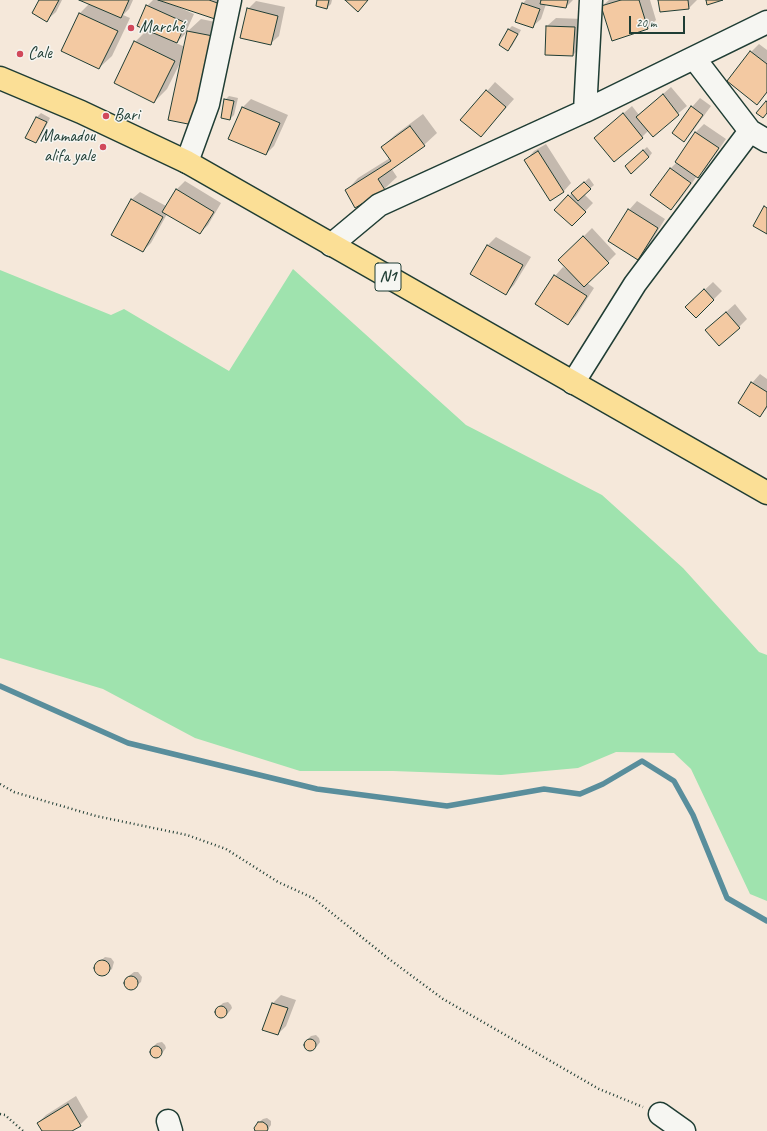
<!DOCTYPE html>
<html>
<head>
<meta charset="utf-8">
<style>
  body { margin:0 }
  #map { position:relative; width:767px; height:1131px; overflow:hidden; background:#f5e8da; font-family:Caveat,sans-serif }
  canvas { display:block }
  .scale { position:absolute; left:629px; top:16px; width:56px; height:18px; box-sizing:border-box; border:2px solid #1f3d34; border-top:0; padding-left:5px; font-size:12px; line-height:14px; white-space:nowrap; color:#1f3d34; -webkit-text-stroke:3px #f6f6f2; paint-order:stroke }
</style>
</head>
<body>
<div id="map">
<canvas width="767" height="1131"></canvas>
<div class="scale">20 m</div>
</div>
<script>
const context = document.querySelector('canvas').getContext('2d');
context.lineJoin = 'round';
function fill(path, color) { context.fillStyle = color; context.fill(path, 'evenodd'); }
const toPath = rows => new Path2D(rows.map(r => 'M' + r).join(''));
function stroke(path, color, width, dash) { context.strokeStyle = color; context.lineWidth = width; context.lineCap = dash ? 'butt' : 'round'; context.setLineDash(dash || []); context.stroke(path); }
function drawText(font, color, halo, rows, align = 'center') {
  context.font = font + ' Caveat,sans-serif'; context.lineWidth = 3; context.setLineDash([]); context.textBaseline = 'middle'; context.strokeStyle = halo; context.fillStyle = color; for (const [text, x, y, turn = 0] of rows) {
    context.save(); context.translate(x, y); context.rotate((+turn || 0) * Math.PI / 180); context.textAlign = isNaN(turn) ? turn : align; if (halo) context.strokeText(text, 0, 0); context.fillText(text, 0, 0); context.restore();
  }
}
fill(toPath([
  [293,269,466,425,602,495,683,568,759,652,767,655,767,901,750,894,691,769,674,753,616,752,578,768,501,775,393,771,300,771,195,738,103,689,0,658,0,270,111,315,124,309,229,371]
]), '#9fe3ae');
fill(toPath([
  [40,0,62,0,56,12,47,20],
  [82,0,133,0,129,9,123,15,130,18,112,56,99,68,62,51,80,13,90,3],
  [153,0,232,0,230,6,176,5,176,6,194,14,185,34,176,43,185,47,188,31,201,19,225,24,205,112,181,61,167,89,154,102,115,82,135,42,148,29,147,6],
  [318,0,332,0,331,4,327,8],
  [526,0,573,0,566,7,546,4,541,19,532,27,516,22,523,3],
  [609,0,650,0,656,20,648,28,613,40,602,6],
  [659,0,697,0,689,8],
  [256,1,285,7,279,36,270,44,248,9],
  [556,18,583,19,581,47,573,55,547,26],
  [512,26,521,30,512,46,508,50,508,30],
  [759,44,767,50,767,93,757,103,751,52],
  [495,82,514,99,481,136,462,120],
  [671,87,687,106,653,135,649,130,642,137,595,138,632,106,639,115],
  [229,96,238,98,234,115,230,119,225,100],
  [700,98,711,106,692,132,684,140,692,107],
  [251,99,288,115,274,146,266,154,229,138,243,107],
  [41,113,50,118,40,138,36,142,27,137,37,117],
  [423,114,437,133,424,145,391,168,397,177,384,189,346,191,358,178,390,158,382,147,395,135],
  [704,124,726,139,706,168,698,177,697,176,679,201,671,209,652,195,671,168,677,162,676,162,696,132],
  [546,144,571,183,563,192,526,160,534,151],
  [647,147,652,153,649,157,630,162],
  [589,178,594,185,584,194,593,203,572,225,569,196],
  [185,181,221,203,208,225,200,233,167,214,151,243,143,251,131,200,140,192,166,206,176,190],
  [637,201,665,219,646,250,638,258,629,210],
  [592,228,616,254,587,283,594,288,576,316,568,324,555,276,563,267,570,272,560,260],
  [496,237,531,257,514,285,506,293,471,274,488,245],
  [713,282,722,291,696,317,695,299],
  [735,304,747,319,739,327,706,330],
  [760,374,767,379,767,408,760,416,752,383],
  [105,957,111,958,114,962,112,969,104,975,99,975,95,970,96,965],
  [134,972,138,972,142,977,141,982,132,989,128,988,125,985,125,979],
  [281,995,296,1000,286,1026,278,1034,263,1029,273,1003],
  [228,1002,231,1005,232,1008,229,1012,224,1017,220,1018,217,1016,216,1012,219,1007,223,1003],
  [316,1035,319,1038,320,1042,317,1046,313,1050,309,1051,305,1049,304,1045,307,1040,311,1036],
  [162,1042,165,1045,166,1048,163,1052,159,1057,154,1058,151,1056,150,1052,153,1047,157,1043],
  [76,1096,88,1117,80,1125,70,1131,43,1131,38,1123,46,1115],
  [267,1118,271,1121,271,1125,268,1129,266,1131,256,1131,258,1123,263,1119]
]), '#0003');
stroke(toPath([
  [0,686,128,743,317,789,447,806,544,789,580,794,603,784,642,761,674,781,693,815,727,898,767,921]
]), '#598e9c', 5.5);
const building = toPath([
  [39,0,59,0,47,22,32,13,39,0],
  [79,0,129,0,121,18,79,0],
  [158,0,209,0,223,5,218,20,158,0],
  [317,0,329,0,327,9,316,6,317,0],
  [345,0,368,0,358,12,345,0],
  [541,0,568,0,566,8,540,4,541,0],
  [621,0,639,0,648,29,612,41,601,6,621,0],
  [658,0,688,0,689,9,660,12,658,0],
  [706,0,723,0,707,5,706,0],
  [522,3,540,9,533,28,515,22,522,3],
  [146,5,186,23,177,43,137,26,146,5],
  [247,8,278,16,271,45,240,38,247,8],
  [79,13,118,31,99,69,61,51,79,13],
  [546,26,575,27,573,56,545,55,546,26],
  [508,29,518,34,508,51,499,45,508,29],
  [187,31,213,36,193,125,168,120,187,31],
  [134,41,175,61,154,103,114,83,134,41],
  [750,51,767,64,767,92,757,105,727,81,750,51],
  [486,90,506,107,481,137,460,120,486,90],
  [663,94,679,115,653,137,636,117,663,94],
  [224,99,234,101,230,120,221,118,224,99],
  [766,101,767,102,767,113,763,118,756,113,766,101],
  [691,106,703,115,684,142,672,133,691,106],
  [242,107,280,123,266,155,228,139,242,107],
  [623,113,643,138,614,162,594,138,623,113],
  [36,117,47,122,36,143,25,138,36,117],
  [410,126,425,146,378,179,385,190,355,208,345,190,391,161,381,147,410,126],
  [695,132,719,148,698,178,675,162,695,132],
  [643,150,649,157,631,174,625,166,643,150],
  [538,151,564,192,550,201,524,160,538,151],
  [670,168,691,183,671,210,650,195,670,168],
  [584,182,591,189,578,201,571,193,584,182],
  [176,189,214,212,200,234,162,212,176,189],
  [568,195,586,212,572,226,554,210,568,195],
  [131,199,163,217,143,252,111,235,131,199],
  [764,206,767,208,767,234,753,226,764,206],
  [628,209,658,228,638,260,608,241,628,209],
  [583,236,609,263,584,287,558,260,583,236],
  [487,245,523,265,506,295,470,274,487,245],
  [554,275,587,296,568,325,535,304,554,275],
  [704,289,714,300,696,318,685,307,704,289],
  [726,312,740,328,719,346,705,330,726,312],
  [751,382,767,392,767,406,760,417,738,403,751,382],
  '94 968a8 8 0 1 1 16 0a8 8 0 1 1-16 0Z',
  '124 983a7 7 0 1 1 14 0a7 7 0 1 1-14 0Z',
  [272,1003,288,1008,278,1035,262,1030,272,1003],
  '215 1012a6 6 0 1 1 12 0a6 6 0 1 1-12 0Z',
  '304 1045a6 6 0 1 1 12 0a6 6 0 1 1-12 0Z',
  '150 1052a6 6 0 1 1 12 0a6 6 0 1 1-12 0Z',
  [68,1104,81,1126,72,1131,42,1131,37,1123,68,1104],
  [258,1122,263,1122,267,1125,268,1129,267,1131,255,1131,254,1128,258,1122]
]);
fill(building, '#f3c9a2');
stroke(building, '#1f3d34', 1);
const minor = toPath([
  [694,58,750,131,767,141],
  [585,111,591,0],
  [187,162,208,104,230,0],
  [331,245,379,205,585,111,767,22],
  [573,383,635,284,750,131],
  [660,1114,684,1131],
  [168,1121,171,1131]
]);
const highway = toPath([
  [0,78,81,112,187,162,767,493]
]);
stroke(minor, '#1f3d34', 25);
stroke(highway, '#1f3d34', 25);
stroke(toPath([
  [0,784,14,792,96,816,187,835,226,849,278,882,313,898,389,959,443,999,599,1089,643,1107],
  [0,1114,5,1115,23,1131]
]), '#1f3d34', 2.5, [1, 3]);
stroke(minor, '#f6f6f2', 22);
stroke(highway, '#fbdf96', 22);
for (const [x, y, r, color] of [
  [131,28,4,"#d1495b"],
  [20,54,4,"#d1495b"],
  [106,116,4,"#d1495b"],
  [103,147,4,"#d1495b"]
]) { const dot = new Path2D(); dot.arc(x, y, r, 0, 2 * Math.PI); context.fillStyle = color; context.fill(dot); stroke(dot, '#f6f6f2', 1.5); }
for (const [x, y, w] of [
  [388,277,26]
]) { const box = new Path2D(); box.roundRect(x - w / 2, y - 14, w, 28, 3); context.fillStyle = '#f6f6f2'; context.fill(box); stroke(box, '#1f3d34', 1); }
drawText('bold 16px', '#1f3d34', null, [
  ["N1",388,277]
]);
drawText('17px', '#1f3d34', '#f6f6f2', [
  ["Marché",139,28],
  ["Cale",28,54],
  ["Bari",114,116],
  ["Mamadou",95,137,"right"],
  ["alifa yale",95,157,"right"]
], 'left');
</script>
</body>
</html>
